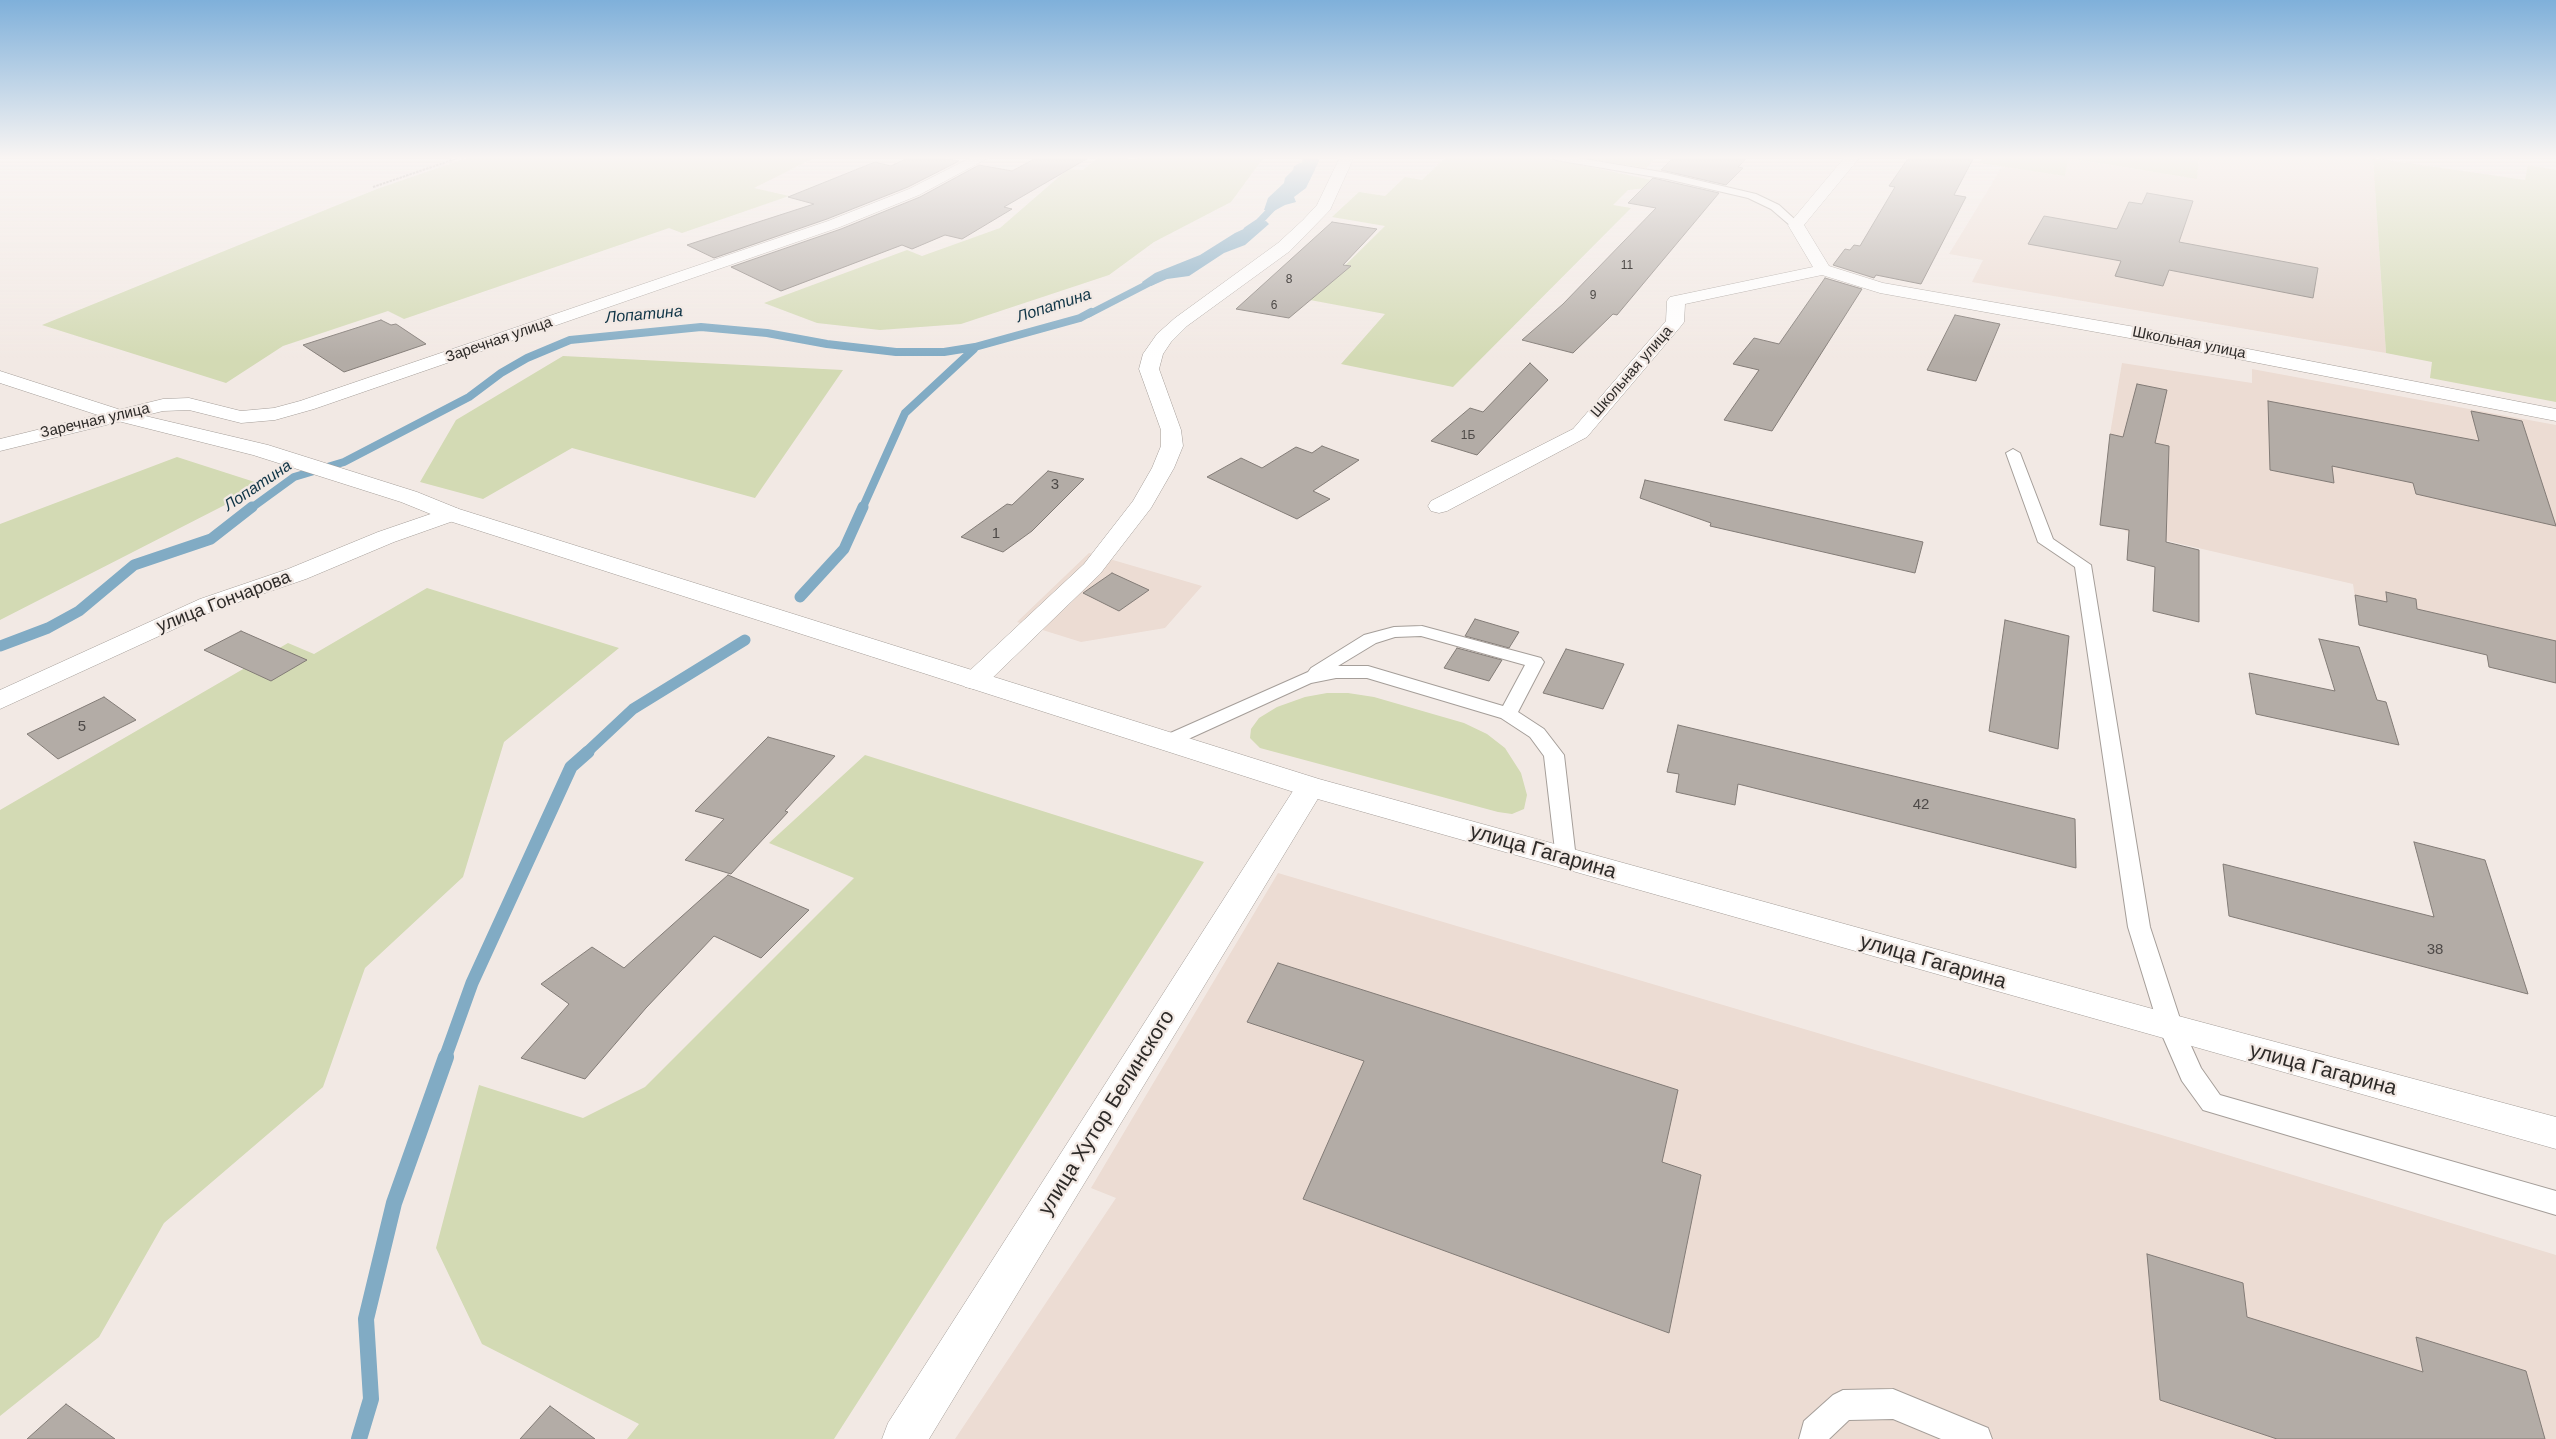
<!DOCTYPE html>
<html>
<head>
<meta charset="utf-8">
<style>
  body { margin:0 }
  canvas { display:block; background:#f2e9e4 }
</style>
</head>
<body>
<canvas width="2556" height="1439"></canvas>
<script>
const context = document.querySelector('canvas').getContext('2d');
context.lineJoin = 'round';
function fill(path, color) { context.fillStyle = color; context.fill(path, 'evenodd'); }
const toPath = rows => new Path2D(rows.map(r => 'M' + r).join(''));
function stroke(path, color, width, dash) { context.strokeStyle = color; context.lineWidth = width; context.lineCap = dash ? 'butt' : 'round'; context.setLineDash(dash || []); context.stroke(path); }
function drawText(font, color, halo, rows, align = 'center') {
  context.font = font + ' Helvetica,sans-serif'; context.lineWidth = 4.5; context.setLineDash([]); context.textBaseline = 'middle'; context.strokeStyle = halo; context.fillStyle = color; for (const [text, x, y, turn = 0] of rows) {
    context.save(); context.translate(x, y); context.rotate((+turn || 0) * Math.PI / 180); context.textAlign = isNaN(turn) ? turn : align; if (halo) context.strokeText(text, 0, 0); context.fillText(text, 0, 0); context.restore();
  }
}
fill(toPath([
  [2206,157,2373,158,2386,353,1972,282,1983,260,1949,254,2002,167,2065,176,2067,158,2197,179,2199,158],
  [2122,363,2252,383,2252,369,2556,425,2556,683,2489,667,2487,655,2359,625,2353,584,2125,531,2127,499,2104,494,2110,434],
  [1089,553,1202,586,1165,628,1081,642,1017,622],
  [1278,873,2165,1136,2556,1255,2556,1439,955,1439,1116,1198,1091,1188]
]), '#ecdcd3');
fill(toPath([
  [470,157,816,157,754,188,789,196,682,233,669,228,404,319,388,311,283,346,226,383,42,325,377,189],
  [1099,157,1140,159,1142,157,1264,157,1231,202,1154,242,1109,275,961,324,880,330,817,323,764,303,907,250,922,256,1000,228,1068,169,1083,170],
  [1446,157,1543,157,1675,185,1628,190,1613,205,1631,208,1453,387,1341,364,1385,314,1310,300,1385,226,1332,217,1359,192,1385,196,1405,177,1422,180],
  [1575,157,1656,157,1646,168],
  [1983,157,2206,157,2199,158,2197,179,2068,158,2065,176,1979,163],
  [2373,158,2525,180,2528,165,2556,170,2556,402,2430,378,2432,362,2386,353],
  [563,356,843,370,755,498,572,448,483,499,420,482,456,420],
  [177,457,264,485,0,620,0,524],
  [427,588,619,648,504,742,463,877,365,968,323,1087,164,1223,99,1337,0,1416,0,810,288,643,314,654],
  [1327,693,1348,693,1374,697,1464,723,1487,734,1505,748,1521,773,1527,795,1524,809,1512,814,1498,812,1260,748,1250,738,1251,729,1259,718,1277,707,1305,697],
  [865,755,1204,862,834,1439,627,1439,639,1424,482,1344,436,1248,479,1085,583,1118,645,1087,854,878,769,843]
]), '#d3dab4');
fill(toPath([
  [1304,157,1318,157,1319,161,1306,188,1294,197,1296,202,1285,205,1274,211,1264,210,1268,198,1284,183,1285,178,1293,170,1294,166,1302,162],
  [1266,221,1269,224,1245,245,1224,253,1189,276,1167,279,1151,286,1144,286,1142,282,1155,273,1200,255,1235,233,1259,222]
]), '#81abc4');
stroke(toPath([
  [1247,230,1259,222,1280,200],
  [1089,314,1157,279]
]), '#81abc4', 7);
stroke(toPath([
  [250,509,294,477,344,462,469,397,501,373,527,358,570,340,701,327,767,333,827,344,896,352,944,352,975,347,1080,318,1091,312],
  [862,509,905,413,974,349]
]), '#81abc4', 8);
stroke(toPath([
  [800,597,844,549,863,507],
  [0,646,48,628,79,611,134,565,211,539,252,507],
  [586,753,633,709,745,640]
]), '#81abc4', 11);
stroke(toPath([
  [445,1058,472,983,571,767,588,752]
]), '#81abc4', 13);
stroke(toPath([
  [359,1439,371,1399,366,1319,394,1203,446,1057]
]), '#81abc4', 16);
const building = toPath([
  [910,157,934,157,959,161,908,187,827,219,714,258,687,245,814,204,788,197,875,162,891,166,910,157],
  [1038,157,1090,157,1004,207,1012,209,962,239,945,235,912,249,902,245,781,291,731,267,841,229,920,197,979,165,1012,171,1038,157],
  [1674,157,1748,157,1738,167,1743,168,1726,185,1661,170,1674,157],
  [1909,157,1974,157,1954,195,1966,197,1921,284,1876,275,1874,278,1833,265,1845,249,1850,250,1854,245,1860,246,1895,187,1889,186,1909,157],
  [1653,178,1719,193,1617,315,1613,314,1573,353,1522,340,1563,304,1656,208,1628,203,1653,178],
  [2147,193,2193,201,2179,242,2318,268,2313,298,2169,270,2163,286,2115,276,2121,261,2028,244,2044,216,2117,229,2129,202,2142,204,2147,193],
  [1332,222,1377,229,1343,265,1351,266,1289,318,1236,309,1332,222],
  [1825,278,1862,289,1772,431,1724,420,1759,370,1733,364,1754,338,1779,344,1825,278],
  [1955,315,2000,324,1976,381,1927,370,1955,315],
  [381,320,391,325,396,324,426,344,344,372,303,345,381,320],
  [1530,363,1548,380,1477,455,1431,441,1470,408,1483,412,1530,363],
  [2137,384,2167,390,2155,443,2169,446,2166,542,2199,550,2199,622,2153,611,2155,567,2127,560,2129,530,2100,525,2110,434,2123,437,2137,384],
  [2268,401,2479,441,2471,411,2522,421,2556,526,2416,494,2413,483,2332,466,2334,483,2270,470,2268,401],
  [1322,446,1359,460,1313,491,1330,499,1297,519,1207,477,1241,458,1262,468,1296,447,1312,453,1322,446],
  [1048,471,1084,479,1032,531,1003,552,961,537,1007,504,1012,505,1048,471],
  [1645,480,1923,542,1915,573,1710,526,1711,523,1640,498,1645,480],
  [1112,573,1149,590,1119,611,1083,593,1112,573],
  [2386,592,2416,599,2417,609,2556,641,2556,683,2489,667,2487,655,2359,625,2355,595,2387,602,2386,592],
  [1475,619,1519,632,1509,648,1465,636,1475,619],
  [2005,620,2069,636,2058,749,1989,731,2005,620],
  [241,631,307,660,271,681,204,650,241,631],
  [2319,639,2359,647,2377,700,2386,702,2399,745,2256,714,2249,673,2335,691,2319,639],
  [1457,648,1502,660,1489,681,1444,668,1457,648],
  [1566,649,1624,664,1603,709,1543,693,1566,649],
  [104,697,136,720,58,759,27,734,104,697],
  [1678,725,2075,819,2076,868,1738,784,1735,805,1676,792,1679,774,1667,772,1678,725],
  [768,737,835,756,785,811,788,812,731,874,685,860,724,819,695,811,768,737],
  [2414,842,2485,860,2528,994,2229,916,2223,864,2434,917,2414,842],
  [728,875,809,910,761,958,714,936,646,1008,585,1079,521,1058,569,1004,541,984,592,947,624,968,728,875],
  [1278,963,1678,1090,1662,1162,1701,1175,1669,1333,1303,1199,1364,1061,1247,1022,1278,963],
  [2147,1254,2243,1283,2247,1317,2423,1372,2416,1337,2526,1371,2545,1439,2277,1439,2160,1400,2147,1254],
  [66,1404,115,1439,27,1439,66,1404],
  [550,1406,595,1439,520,1439,550,1406]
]);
fill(building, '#b3aca6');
stroke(building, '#837c77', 1);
const lane = toPath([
  [1551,157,1572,157,1667,173,1756,194,1779,205,1801,225,1800,227,1792,227,1771,209,1748,198,1667,179,1556,160,1551,157],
  [2013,449,2020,453,2053,539,2091,565,2150,927,2183,1028,2201,1068,2220,1095,2556,1191,2556,1215,2203,1110,2182,1081,2159,1028,2128,927,2075,567,2038,542,2006,453,2013,449],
  [1422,626,1541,658,1544,662,1518,712,1544,729,1564,755,1576,859,1573,864,1566,867,1559,864,1556,859,1544,756,1530,737,1501,718,1367,678,1336,678,1311,683,1173,746,1166,748,1159,746,1156,742,1159,738,1308,672,1311,668,1364,635,1394,627,1422,626],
  [1421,636,1525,665,1503,706,1368,666,1338,666,1376,643,1395,637,1421,636],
  [1893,1389,1988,1428,1992,1439,1941,1439,1893,1419,1849,1420,1829,1439,1799,1439,1804,1421,1833,1395,1843,1390,1893,1389]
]);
const street = toPath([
  [972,157,990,157,919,195,840,227,314,409,275,420,241,423,189,410,163,411,0,451,0,439,163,399,189,398,241,411,274,408,300,401,828,221,909,189,972,157],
  [1340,157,1354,157,1330,210,1290,251,1187,326,1171,342,1163,354,1159,369,1181,430,1183,446,1174,468,1151,508,1100,574,983,687,974,689,965,687,961,681,965,675,1084,564,1133,501,1152,468,1161,446,1161,430,1139,369,1143,354,1157,334,1175,318,1278,243,1303,220,1317,205,1340,157],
  [1845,157,1860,157,1804,225,1829,266,1883,283,2135,327,2556,409,2556,421,2135,339,1880,293,1822,275,1685,304,1684,322,1681,326,1587,437,1447,511,1439,513,1431,511,1428,506,1431,501,1573,429,1666,321,1667,301,1670,297,1813,267,1788,225,1845,157],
  [451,507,459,509,462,514,459,519,394,542,306,579,218,609,0,709,0,690,200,599,288,569,378,532,451,507],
  [1310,777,1320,780,1325,787,929,1439,882,1439,888,1423,1300,780,1310,777]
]);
const secondary = toPath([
  [0,371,124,411,268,445,417,492,459,509,1319,779,2171,1014,2556,1117,2556,1149,1300,794,443,519,401,502,253,455,110,419,0,383,0,371]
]);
stroke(lane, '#a59e99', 2);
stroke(street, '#a59e99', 1);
stroke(secondary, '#a59e99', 1);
stroke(toPath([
  [373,187,461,157]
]), '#a49d99', 2, [2.5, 1]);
fill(lane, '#fff');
fill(street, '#fff');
fill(secondary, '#fff');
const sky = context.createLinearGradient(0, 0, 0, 358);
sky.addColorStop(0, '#7fb0da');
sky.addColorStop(0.44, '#f9f5f3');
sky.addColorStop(1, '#f9f5f300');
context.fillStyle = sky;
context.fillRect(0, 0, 2556, 358);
drawText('12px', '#4e4a48', null, [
  ["11",1627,266],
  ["8",1289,280],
  ["9",1593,296],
  ["6",1274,306],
  ["1Б",1468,436]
]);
drawText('15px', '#2d2a28', '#f2e9e4', [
  ["Заречная улица",499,340,-19],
  ["Школьная улица",2189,343,11],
  ["Школьная улица",1632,372,-49],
  ["Заречная улица",95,421,-13]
]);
drawText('15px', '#4e4a48', null, [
  ["3",1055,485],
  ["1",996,534],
  ["5",82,727],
  ["42",1921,805],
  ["38",2435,950]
]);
drawText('italic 16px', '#0f3446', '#f2e9e4', [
  ["Лопатина",1054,306,-18],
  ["Лопатина",644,315,-5],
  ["Лопатина",258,486,-34]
]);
drawText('18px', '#2d2a28', '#f2e9e4', [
  ["улица Гончарова",224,602,-21]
]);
drawText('21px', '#2d2a28', '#f2e9e4', [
  ["улица Гагарина",1543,852,16],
  ["улица Гагарина",1933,962,16],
  ["улица Гагарина",2323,1070,15],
  ["улица Хутор Белинского",1107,1113,-58]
]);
</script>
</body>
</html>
